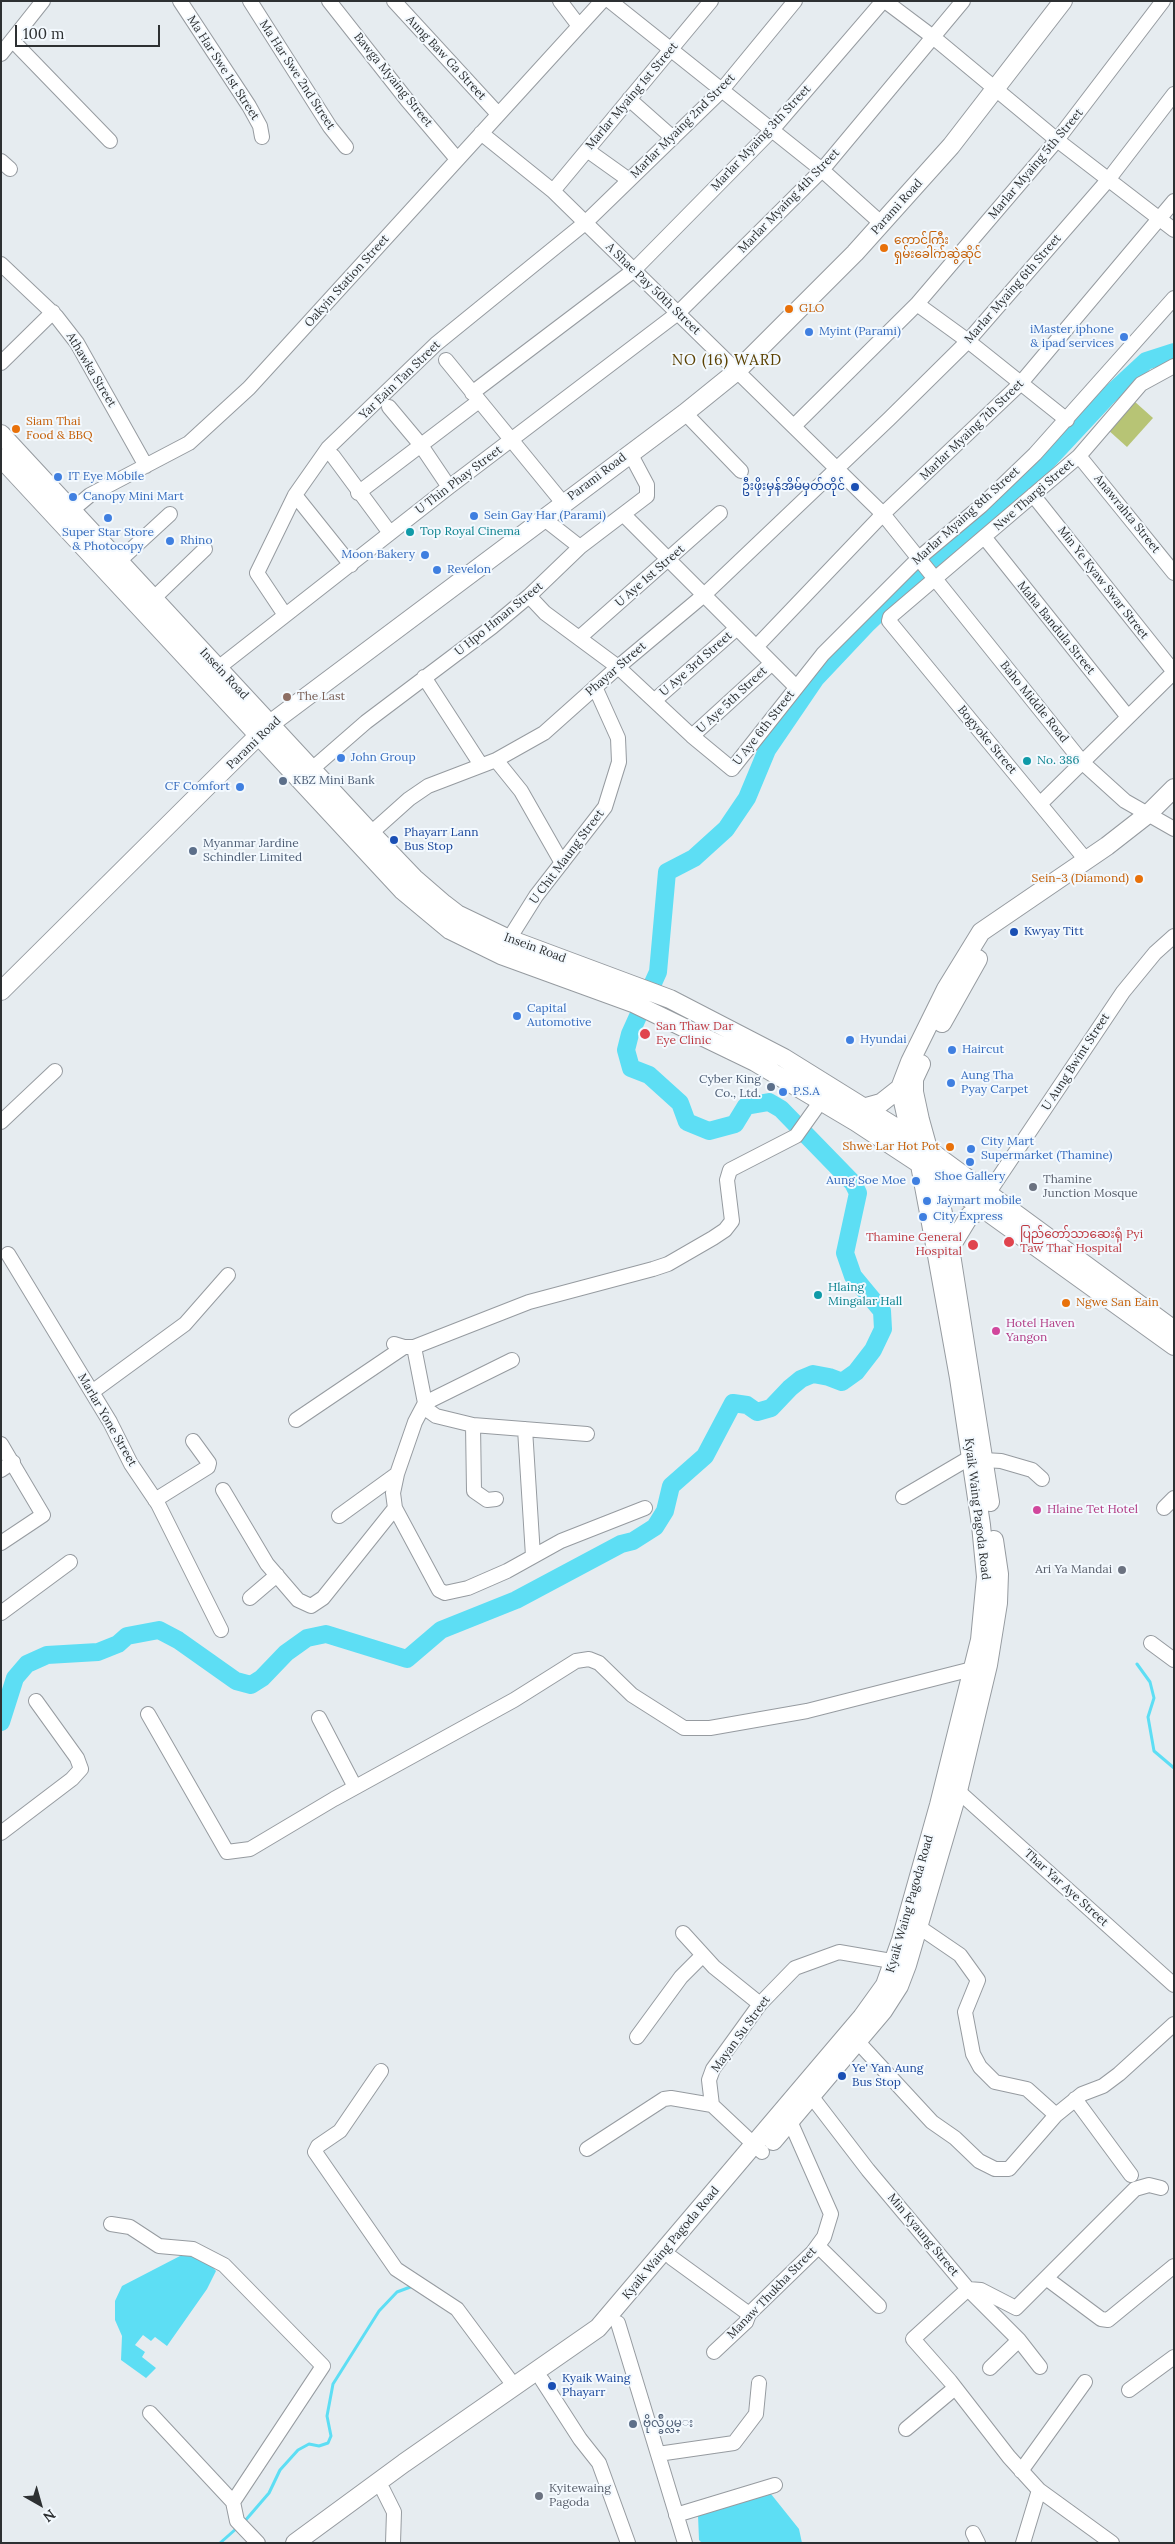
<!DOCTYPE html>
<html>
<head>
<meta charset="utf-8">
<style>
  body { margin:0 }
  #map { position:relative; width:1175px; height:2544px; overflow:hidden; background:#e6ecf0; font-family:Lora,serif }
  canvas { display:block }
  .frame { position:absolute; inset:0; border:2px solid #2d3032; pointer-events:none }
  .north { position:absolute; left:15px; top:2479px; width:50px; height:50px; -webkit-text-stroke:4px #f3f9fe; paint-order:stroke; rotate:142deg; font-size:14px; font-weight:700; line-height:20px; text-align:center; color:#2d3032 }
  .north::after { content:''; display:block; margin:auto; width:18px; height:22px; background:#2d3032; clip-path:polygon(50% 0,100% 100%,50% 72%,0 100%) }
  .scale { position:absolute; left:15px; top:25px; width:145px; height:22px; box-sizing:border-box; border:2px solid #2d3032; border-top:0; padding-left:6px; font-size:15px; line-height:18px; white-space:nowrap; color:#2d3032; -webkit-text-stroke:4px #f3f9fe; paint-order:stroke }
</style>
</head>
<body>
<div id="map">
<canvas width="1175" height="2544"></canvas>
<div class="frame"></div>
<div class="north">N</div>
<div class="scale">100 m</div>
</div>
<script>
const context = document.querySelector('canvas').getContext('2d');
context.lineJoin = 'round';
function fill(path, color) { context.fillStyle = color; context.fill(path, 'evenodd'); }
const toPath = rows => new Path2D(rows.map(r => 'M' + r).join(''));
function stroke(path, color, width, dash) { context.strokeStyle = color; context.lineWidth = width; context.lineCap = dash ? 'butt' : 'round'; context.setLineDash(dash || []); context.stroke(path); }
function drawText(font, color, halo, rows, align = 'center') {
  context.font = font + ' Lora,"Noto Sans Myanmar",serif'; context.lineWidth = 4; context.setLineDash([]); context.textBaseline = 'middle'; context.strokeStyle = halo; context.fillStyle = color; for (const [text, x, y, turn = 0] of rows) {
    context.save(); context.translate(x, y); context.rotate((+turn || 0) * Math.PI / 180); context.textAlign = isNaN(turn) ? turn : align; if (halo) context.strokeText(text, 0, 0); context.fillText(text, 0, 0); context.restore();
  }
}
fill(toPath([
  [1134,401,1153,418,1127,447,1107,429]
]), '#b7c475');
fill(toPath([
  [180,2256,198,2256,210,2264,216,2271,207,2289,167,2346,155,2337,151,2341,143,2335,135,2345,145,2352,142,2357,156,2368,146,2378,121,2360,122,2336,115,2320,115,2301,122,2286],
  [771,2494,799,2529,802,2543,702,2543,699,2540,698,2515]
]), '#5ddef4');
stroke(toPath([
  [1137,1664,1150,1682,1154,1698,1148,1717,1154,1751,1174,1768],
  [244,2522,269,2493,280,2470,298,2450,309,2444,319,2446,328,2443,331,2436,327,2416,333,2384,379,2311,397,2292,413,2286],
  [220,2543,237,2528]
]), '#5ddef4', 3);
stroke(toPath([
  [1,1722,15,1678,27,1664,47,1655,98,1652,118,1644,127,1636,159,1630,178,1640,236,1681,251,1685,262,1678,286,1653,307,1638,326,1634,407,1659,441,1630,516,1600,621,1544,633,1541,655,1527,665,1511,671,1486,705,1456,733,1403,747,1405,757,1412,771,1408,790,1388,801,1379,813,1374,829,1377,842,1382,856,1372,873,1350,883,1329,882,1311,853,1276,845,1253,858,1193,853,1183,781,1109,769,1102,746,1106,735,1124,709,1131,687,1122,680,1103,649,1075,631,1068,626,1050,630,1034,658,972,667,872,694,858,726,829,747,798,767,750,816,678,866,625,908,585,1035,474,1106,398,1146,361,1174,352]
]), '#5ddef4', 18);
const minor = toPath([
  [180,1,249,106,260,126,262,137],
  [250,1,330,127,346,147],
  [329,1,407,100,457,159],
  [394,1,498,114],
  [560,1,579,26],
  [610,1,822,170,882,224],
  [885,1,933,37,1057,140,1174,230],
  [12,40,110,141],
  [1,54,43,1],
  [629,99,673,138],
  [481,133,553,191,883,514,1083,763,1125,801,1174,829],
  [587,150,629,180],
  [1,161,10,169],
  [553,191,711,1],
  [1,264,56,316,77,343,146,466],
  [917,304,968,341,1067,420],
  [446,360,563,503],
  [1,363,53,312],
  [472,393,633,271,772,130,883,1],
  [389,407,420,444,449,487],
  [685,413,741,471],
  [794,426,917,304,1057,140,1163,1],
  [333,456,390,533],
  [1079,456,1174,573],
  [358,493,479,401],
  [295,495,351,565],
  [1033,495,1174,672],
  [624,515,796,687],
  [65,516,90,495,189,443,249,388,602,1],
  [543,518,580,547],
  [985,538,1128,717],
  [120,560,170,514],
  [529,596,545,613,618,667,692,736,732,769,823,654,919,558,981,506,1035,454,1174,298],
  [154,598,205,549],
  [285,615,257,573,295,495,328,448,436,344,585,223,721,91,795,1],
  [579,638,720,513],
  [756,647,883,514,1020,384,1174,201],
  [218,668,449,487,678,313,822,170,963,1],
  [424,677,481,765],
  [655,700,737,628],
  [692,736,772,663],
  [496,760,521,791,562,863],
  [312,769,366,722,492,627,529,596,580,547,647,496,647,485,630,453],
  [1040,804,1174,672],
  [371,833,409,799,428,786,496,760,544,733,618,667,704,595,889,419,968,341,1108,180,1174,94],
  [1086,860,889,621,890,617,1079,456,1141,384,1174,366],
  [509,939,536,896,605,807,619,762,618,738,595,687],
  [1,1122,55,1071],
  [987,1195,1123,992,1155,953,1174,936],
  [8,1254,110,1422,131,1464,158,1504,221,1630],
  [394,1344,404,1347,414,1347,529,1302,653,1269,668,1264,713,1238,725,1230,732,1221,727,1180,730,1170,796,1136,821,1101],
  [414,1347,425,1403,429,1411,436,1416,473,1425,587,1434],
  [512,1360,425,1403,415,1422,397,1474,393,1493,395,1508,439,1590,445,1593,468,1588,507,1571,561,1541,645,1508],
  [92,1392,185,1324,228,1275],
  [296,1420,404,1347],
  [473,1425,474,1491,487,1500,496,1499],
  [525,1429,533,1556],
  [1,1444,43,1515,1,1543],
  [984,1460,1001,1461,1032,1470,1042,1479],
  [1,1470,13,1462],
  [223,1490,267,1564,298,1600,311,1606,323,1598,395,1508],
  [903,1497,971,1457],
  [155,1500,208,1467,209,1463,193,1441],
  [1164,1508,1174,1498],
  [339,1516,397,1474],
  [250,1598,277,1575],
  [1,1613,70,1562],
  [1151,1643,1174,1660],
  [148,1714,227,1852,250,1849,334,1799,514,1700,576,1661,589,1659,599,1663,632,1695,684,1728,710,1728,807,1711,980,1667],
  [319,1718,355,1787],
  [958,1791,1174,1985],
  [1,1833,72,1779,81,1769,77,1758,36,1701],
  [919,1927,960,1955,978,1980,965,2012,973,2054,980,2067,995,2082,1027,2089,1056,2115],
  [683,1933,714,1967,760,2004],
  [637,2037,681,1977,703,1955],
  [858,2042,932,2122,955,2138,979,2161,995,2169,1009,2169,1056,2115,1082,2094,1103,2086,1119,2074,1174,2024],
  [381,2071,340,2131,318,2146,315,2152,396,2269,457,2309,515,2387],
  [812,2097,868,2170,968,2289,1019,2340,1040,2367],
  [1075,2099,1131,2175],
  [712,2105,709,2080,713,2069,760,2004,795,1968,839,1952,903,1963],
  [587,2149,664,2099,671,2098,712,2105,762,2152],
  [1161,2188,1149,2185,1135,2189,1046,2278,1101,2319,1108,2320,1174,2266],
  [111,2224,130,2227,159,2246,193,2249,224,2265,323,2366,233,2502],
  [818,2246,879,2306],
  [672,2258,749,2314],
  [1046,2278,1016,2308,981,2290,968,2289,913,2339,950,2381,1009,2457,1039,2490,1112,2543],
  [618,2323,685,2543],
  [714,2352,746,2322,749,2314,813,2252,824,2237,831,2214,790,2121],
  [990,2368,1019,2340],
  [542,2380,580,2439,599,2463,628,2543],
  [1129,2390,1174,2357],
  [150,2413,233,2502,237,2521,258,2543],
  [906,2429,955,2388],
  [658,2454,734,2443,756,2414,759,2383],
  [1021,2471,1085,2382],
  [383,2490,394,2512,393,2543],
  [676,2515,775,2485],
  [973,2533,978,2543],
  [1023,2543,1039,2490]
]);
const major = toPath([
  [1,434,371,833,414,878,444,904,457,914,509,939,670,999,784,1058,911,1137,1174,1330],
  [1,458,402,890,450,930,501,955,633,1003,755,1062,856,1122,935,1174,1174,1346],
  [1,991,270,724,685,413,737,371,855,253,951,146,1063,1],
  [942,1023,978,959],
  [921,1064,914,1079,914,1092,920,1120,935,1174,950,1248,990,1502],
  [863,1108,881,1103,900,1088],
  [950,1248,970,1215,984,1210],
  [773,2141,883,2011,899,1986,907,1965,958,1791,988,1665,998,1603,999,1574,994,1540],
  [295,2543,404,2463,598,2328,862,2017,885,1985,901,1940,939,1805,980,1640,986,1577,981,1525,959,1378,936,1250,920,1165,911,1137,900,1088,910,1062,946,989,981,932,1107,846,1148,814,1174,788]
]);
stroke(minor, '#969ba0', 16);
stroke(major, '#969ba0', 20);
stroke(minor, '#fff', 14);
stroke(major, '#fff', 18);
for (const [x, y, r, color] of [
  [884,248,5,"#e8710a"],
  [789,309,5,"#e8710a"],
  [809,332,5,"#3f7fe0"],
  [1124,337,5,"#3f7fe0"],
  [16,429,5,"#e8710a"],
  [58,477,5,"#3f7fe0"],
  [855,487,5,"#1a4fb4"],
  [73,497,5,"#3f7fe0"],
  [474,516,5,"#3f7fe0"],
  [108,518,5,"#3f7fe0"],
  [410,532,5,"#0f9aa8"],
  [170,541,5,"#3f7fe0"],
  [425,555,5,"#3f7fe0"],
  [437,570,5,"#3f7fe0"],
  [287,697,5,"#8d6e63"],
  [341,758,5,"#3f7fe0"],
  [1027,761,5,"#0f9aa8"],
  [283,781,5,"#5c6f8a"],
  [240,787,5,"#3f7fe0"],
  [394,840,5,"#1a4fb4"],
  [193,851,5,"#5c6f8a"],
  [1139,879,5,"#e8710a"],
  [1014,932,5,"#1a4fb4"],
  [517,1016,5,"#3f7fe0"],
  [645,1034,6,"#e0444e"],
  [850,1040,5,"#3f7fe0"],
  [952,1050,5,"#3f7fe0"],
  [951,1083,5,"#3f7fe0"],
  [771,1087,5,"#5c6f8a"],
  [783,1092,5,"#3f7fe0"],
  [950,1147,5,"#e8710a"],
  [971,1149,5,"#3f7fe0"],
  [970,1162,5,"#3f7fe0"],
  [916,1181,5,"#3f7fe0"],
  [1033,1187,5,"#6b7280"],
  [927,1201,5,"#3f7fe0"],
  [923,1217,5,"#3f7fe0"],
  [1009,1242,6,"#e0444e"],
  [973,1245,6,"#e0444e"],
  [818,1295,5,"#0f9aa8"],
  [1066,1303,5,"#e8710a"],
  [996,1331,5,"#d1479c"],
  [1037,1510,5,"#d1479c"],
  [1122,1570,5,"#6b7280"],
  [842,2076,5,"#1a4fb4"],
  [552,2386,5,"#1a4fb4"],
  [633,2424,5,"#5c6f8a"],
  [539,2496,5,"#6b7280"]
]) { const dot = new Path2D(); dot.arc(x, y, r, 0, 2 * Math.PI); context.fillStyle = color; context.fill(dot); stroke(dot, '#f3f9fe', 2); }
drawText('12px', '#2d3032', '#f3f9fe', [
  ["Aung Baw Ga Street",446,58,47],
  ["Ma Har Swe 1st Street",223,68,57],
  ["Ma Har Swe 2nd Street",297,75,57],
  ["Bawga Myaing Street",393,80,51],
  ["Marlar Myaing 1st Street",632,96,-50],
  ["Marlar Myaing 2nd Street",683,126,-45],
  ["Marlar Myaing 3th Street",761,138,-47],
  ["Marlar Myaing 5th Street",1036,164,-50],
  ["Marlar Myaing 4th Street",789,201,-46],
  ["Parami Road",897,207,-48],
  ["Oakyin Station Street",347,281,-48],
  ["A Shae Pay 50th Street",653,289,44],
  ["Marlar Myaing 6th Street",1013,289,-49],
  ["Athawka Street",91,370,59],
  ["Yar Eain Tan Street",400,380,-44],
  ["Marlar Myaing 7th Street",972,430,-44],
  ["Parami Road",597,477,-37],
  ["U Thin Phay Street",459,480,-37],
  ["Nwe Thargi Street",1034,495,-41],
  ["Anawrahta Street",1127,514,51],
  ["Marlar Myaing 8th Street",966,516,-42],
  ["U Aye 1st Street",650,576,-41],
  ["Min Ye Kyaw Swar Street",1103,583,52],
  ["U Hpo Hman Street",499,619,-39],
  ["Maha Bandula Street",1056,628,51],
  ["U Aye 3rd Street",696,664,-41],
  ["Phayar Street",616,669,-41],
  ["Insein Road",224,674,47],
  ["U Aye 5th Street",732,700,-43],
  ["Baho Middle Road",1034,702,51],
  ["U Aye 6th Street",764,728,-52],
  ["Bogyoke Street",987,740,50],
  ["Parami Road",254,743,-44],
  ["U Chit Maung Street",567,857,-53],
  ["Insein Road",535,948,20],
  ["U Aung Bwint Street",1076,1062,-57],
  ["Marlar Yone Street",107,1420,60],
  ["Kyaik Waing Pagoda Road",977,1509,83],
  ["Thar Yar Aye Street",1066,1888,42],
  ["Kyaik Waing Pagoda Road",910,1904,-74],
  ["Mayan Su Street",741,2034,-54],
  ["Min Kyaung Street",923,2235,50],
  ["Kyaik Waing Pagoda Road",671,2243,-50],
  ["Manaw Thukha Street",772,2293,-46]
]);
drawText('12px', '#c56008', '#f3f9fe', [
  ["တောင်ကြီး",894,241],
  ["ရှမ်းခေါက်ဆွဲဆိုင်",894,255],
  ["GLO",799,309],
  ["Siam Thai",26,422],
  ["Food & BBQ",26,436],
  ["Sein-3 (Diamond)",1129,879,"right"],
  ["Shwe Lar Hot Pot",940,1147,"right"],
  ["Ngwe San Eain",1076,1303]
], 'left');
drawText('12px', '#366cbe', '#f3f9fe', [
  ["iMaster iphone",1114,330,"right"],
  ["& ipad services",1114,344,"right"],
  ["Myint (Parami)",819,332],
  ["IT Eye Mobile",68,477],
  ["Canopy Mini Mart",83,497],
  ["Sein Gay Har (Parami)",484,516],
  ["Super Star Store",108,533,"center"],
  ["& Photocopy",108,547,"center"],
  ["Rhino",180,541],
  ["Moon Bakery",415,555,"right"],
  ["Revelon",447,570],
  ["John Group",351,758],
  ["CF Comfort",230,787,"right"],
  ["Capital",527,1009],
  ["Automotive",527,1023],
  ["Hyundai",860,1040],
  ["Haircut",962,1050],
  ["Aung Tha",961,1076],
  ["Pyay Carpet",961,1090],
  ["P.S.A",793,1092],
  ["City Mart",981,1142],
  ["Supermarket (Thamine)",981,1156],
  ["Shoe Gallery",970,1177,"center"],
  ["Aung Soe Moe",906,1181,"right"],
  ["Jaymart mobile",937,1201],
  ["City Express",933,1217]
], 'left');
drawText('12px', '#164399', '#f3f9fe', [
  ["ဦးဖိုးမှန်အိမ်မှတ်တိုင်",845,487,"right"],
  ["Phayarr Lann",404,833],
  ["Bus Stop",404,847],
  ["Kwyay Titt",1024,932],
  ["Ye' Yan Aung",852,2069],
  ["Bus Stop",852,2083],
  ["Kyaik Waing",562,2379],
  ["Phayarr",562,2393]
], 'left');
drawText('12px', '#0d838f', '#f3f9fe', [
  ["Top Royal Cinema",420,532],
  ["No. 386",1037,761],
  ["Hlaing",828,1288],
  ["Mingalar Hall",828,1302]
], 'left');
drawText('12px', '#785e54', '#f3f9fe', [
  ["The Last",297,697]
], 'left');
drawText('12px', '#4e5e75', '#f3f9fe', [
  ["KBZ Mini Bank",293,781],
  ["Myanmar Jardine",203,844],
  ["Schindler Limited",203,858],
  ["Cyber King",761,1080,"right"],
  ["Co., Ltd.",761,1094,"right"],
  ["ဗိုလ္ခ်ဳပ္လမ္း",643,2424]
], 'left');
drawText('12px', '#be3a42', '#f3f9fe', [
  ["San Thaw Dar",656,1027],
  ["Eye Clinic",656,1041],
  ["ပြည်တော်သာဆေးရုံ Pyi",1020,1235],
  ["Taw Thar Hospital",1020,1249],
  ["Thamine General",962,1238,"right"],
  ["Hospital",962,1252,"right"]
], 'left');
drawText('12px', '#5b616d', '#f3f9fe', [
  ["Thamine",1043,1180],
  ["Junction Mosque",1043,1194],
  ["Ari Ya Mandai",1112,1570,"right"],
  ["Kyitewaing",549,2489],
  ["Pagoda",549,2503]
], 'left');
drawText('12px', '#b23c85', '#f3f9fe', [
  ["Hotel Haven",1006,1324],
  ["Yangon",1006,1338],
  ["Hlaine Tet Hotel",1047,1510]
], 'left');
context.letterSpacing = '1px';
drawText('15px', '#5b4102', '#f3f9fe', [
  ["NO (16) WARD",727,361]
]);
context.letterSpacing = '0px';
</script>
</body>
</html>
